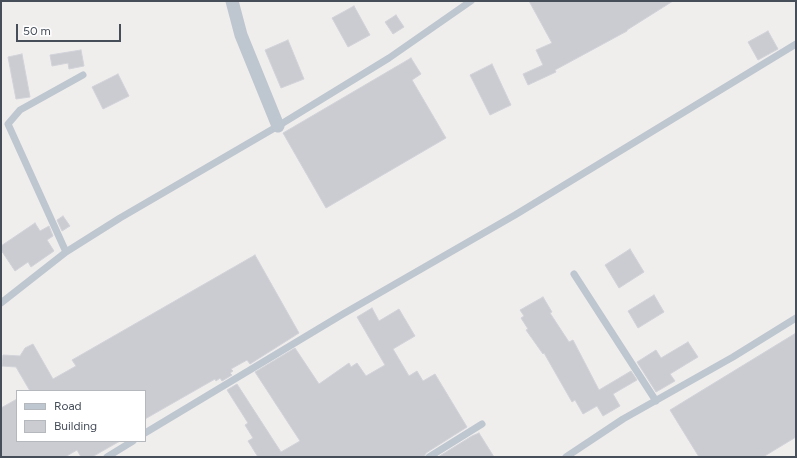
<!DOCTYPE html>
<html>
<head>
<meta charset="utf-8">
<style>
  body { margin:0 }
  #map { position:relative; width:797px; height:458px; overflow:hidden; background:#f0eded; font-family:Figtree,sans-serif }
  canvas { display:block }
  .frame { position:absolute; inset:0; border:2px solid #464e5a; pointer-events:none }
  .legend { position:absolute; left:16px; top:390px; width:130px; height:52px; box-sizing:border-box; background:#fff; border:1px solid #b5b8bd; margin:0; padding:5px 7px; list-style:none; font-size:12px; color:#464e5a }
  .legend li { display:flex; align-items:center; gap:8px; height:20px }
  .legend b { width:20px; border:1px solid #b5b8bd }
  .scale { position:absolute; left:16px; top:24px; width:105px; height:18px; box-sizing:border-box; border:2px solid #464e5a; border-top:0; padding-left:5px; font-size:12px; line-height:14px; white-space:nowrap; color:#464e5a; -webkit-text-stroke:3px #fff; paint-order:stroke }
</style>
</head>
<body>
<div id="map">
<canvas width="797" height="458"></canvas>
<div class="frame"></div>
<ul class="legend">
<li><b style="height:5px;background:#bec6cf"></b>Road</li>
<li><b style="height:11px;background:#caccd2"></b>Building</li>
</ul>
<div class="scale">50 m</div>
</div>
<script>
const context = document.querySelector('canvas').getContext('2d');
context.lineJoin = 'round';
function fill(path, color) { context.fillStyle = color; context.fill(path, 'evenodd'); }
const toPath = rows => new Path2D(rows.map(r => 'M' + r).join(''));
function stroke(path, color, width, dash) { context.strokeStyle = color; context.lineWidth = width; context.lineCap = dash ? 'butt' : 'round'; context.setLineDash(dash || []); context.stroke(path); }
const building = toPath([
  [529,1,673,1,627,30,627,31,555,70,556,72,528,85,523,74,543,65,536,50,552,43,529,1],
  [354,6,370,35,348,47,332,18,354,6],
  [396,15,404,27,393,34,385,22,396,15],
  [768,31,778,49,758,60,748,42,768,31],
  [288,40,304,79,281,88,265,50,288,40],
  [81,50,84,66,69,69,68,63,52,66,50,55,81,50],
  [22,54,30,97,16,99,8,57,22,54],
  [411,58,421,74,412,80,446,138,326,208,283,133,411,58],
  [492,64,511,105,490,115,470,75,492,64],
  [118,74,129,96,103,109,92,87,118,74],
  [63,216,70,226,62,231,57,220,63,216],
  [35,223,40,231,49,226,53,236,47,240,54,251,31,267,28,262,15,271,1,250,1,246,35,223],
  [630,249,644,272,619,288,605,265,630,249],
  [255,255,299,333,250,364,247,360,231,369,233,371,230,373,232,375,222,381,220,378,216,381,215,379,145,419,145,391,30,391,16,367,2,366,3,355,20,356,25,348,33,344,53,379,76,366,72,360,255,255],
  [654,295,664,312,638,328,628,311,654,295],
  [543,297,552,312,550,313,569,342,573,340,599,390,631,371,637,380,613,394,620,406,603,416,597,406,583,414,575,400,572,402,544,353,543,354,526,330,528,329,521,318,524,316,520,310,543,297],
  [372,308,379,321,399,309,415,336,393,349,409,376,417,371,423,381,435,374,467,427,426,453,424,457,258,457,248,441,253,438,245,425,248,423,227,390,237,384,281,452,300,441,255,372,295,348,319,384,349,363,351,367,357,363,366,376,385,365,357,317,372,308],
  [796,333,796,437,763,457,699,457,670,410,796,333],
  [688,342,698,357,670,374,675,381,656,392,637,362,656,350,661,358,688,342],
  [17,399,17,441,120,441,92,457,81,457,77,450,65,457,1,457,1,408,17,399],
  [479,433,494,457,438,457,472,436,479,433]
]);
fill(building, '#caccd2');
stroke(building, '#d1d3d9', 1);
stroke(toPath([
  [66,252,8,124,20,110,83,75],
  [574,274,656,401],
  [1,303,66,252,120,218,278,126,389,58,471,1],
  [145,433,343,314,515,215,796,44],
  [107,457,133,441],
  [429,457,482,424],
  [566,457,623,419,733,357,796,318]
]), '#bec6cf', 7);
stroke(toPath([
  [232,1,241,35,278,126]
]), '#bec6cf', 13);
</script>
</body>
</html>
